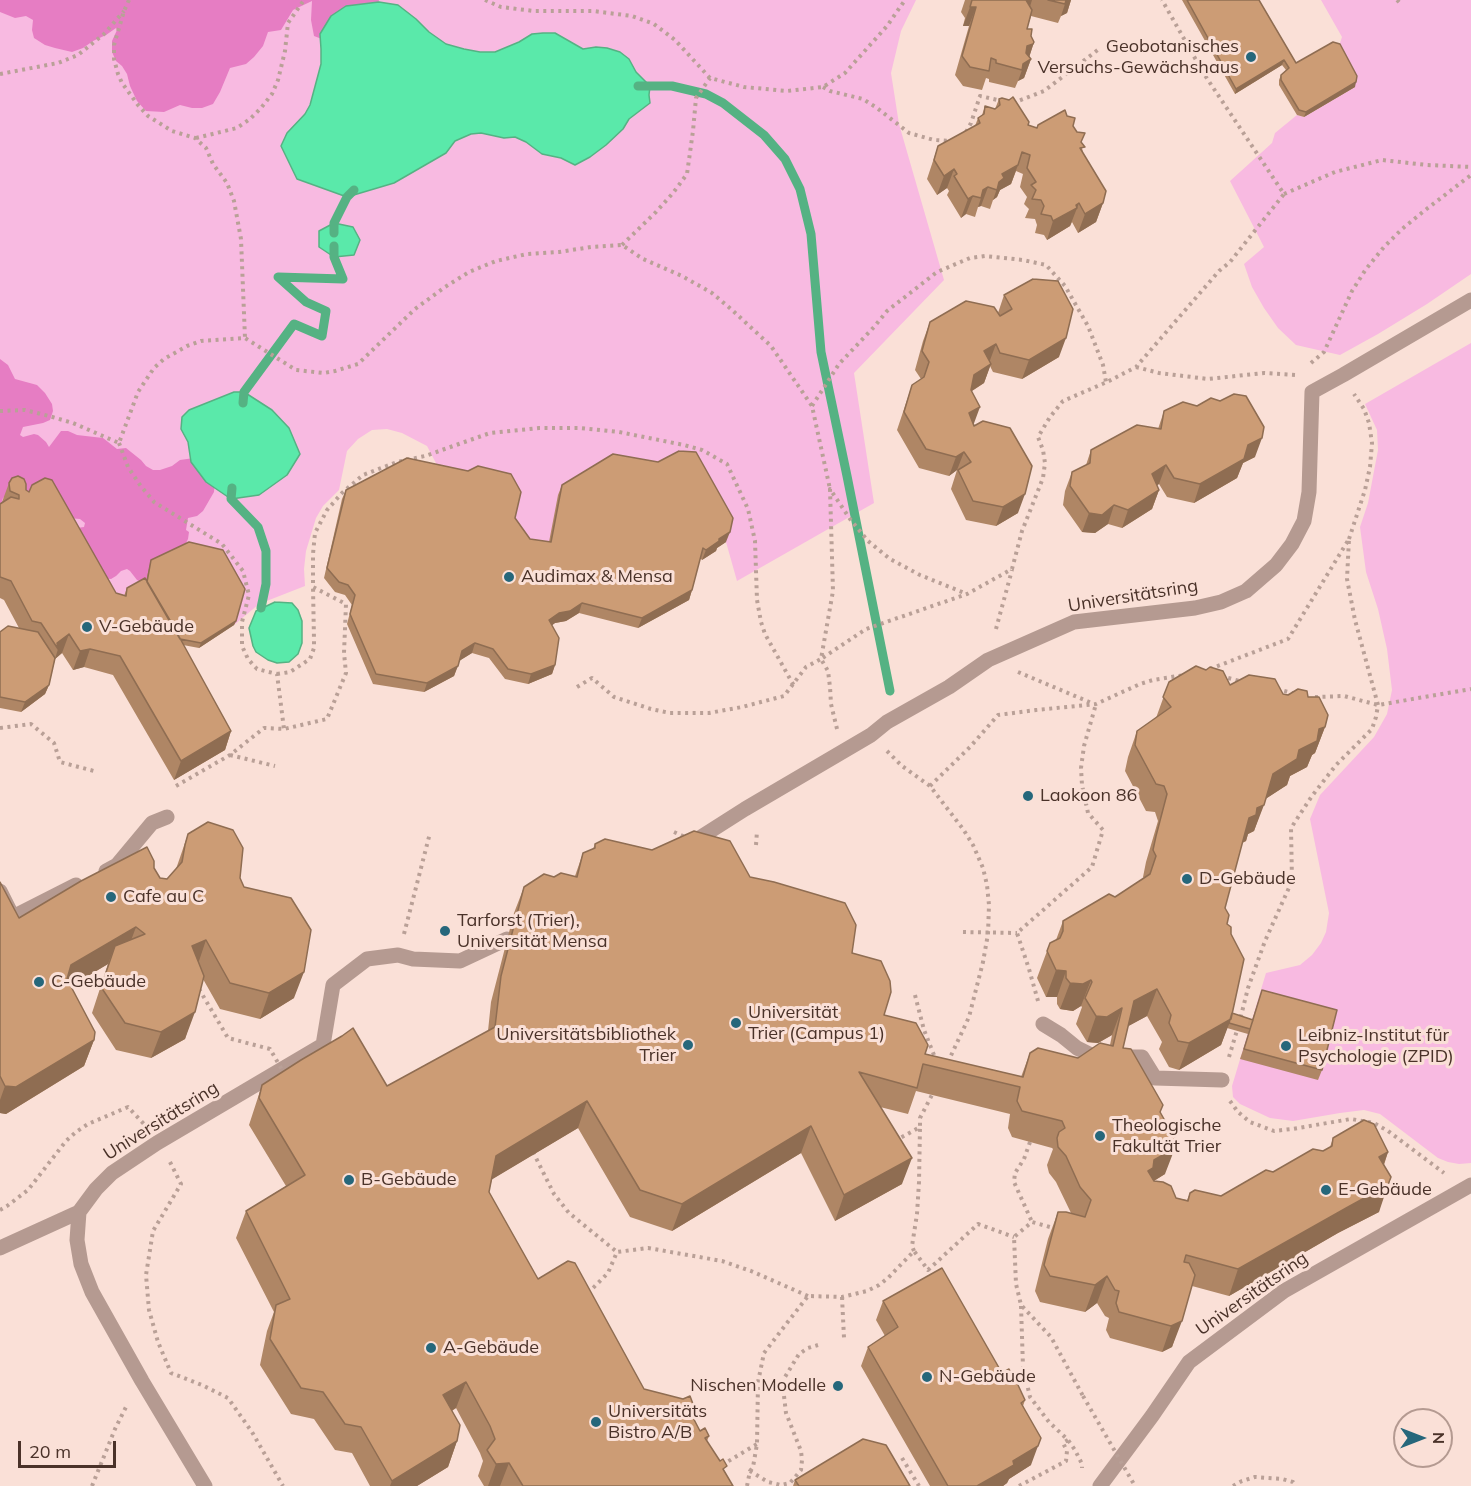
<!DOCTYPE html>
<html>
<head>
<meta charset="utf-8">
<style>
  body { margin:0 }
  #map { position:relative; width:1471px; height:1486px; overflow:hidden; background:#fae0d7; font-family:Mulish,sans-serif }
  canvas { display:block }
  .north { position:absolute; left:1393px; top:1408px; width:60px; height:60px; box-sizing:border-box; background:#fae0d7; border:2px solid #b49a91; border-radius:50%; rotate:90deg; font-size:16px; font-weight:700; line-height:24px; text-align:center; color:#4a3229 }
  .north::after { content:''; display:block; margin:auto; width:21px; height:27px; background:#26677b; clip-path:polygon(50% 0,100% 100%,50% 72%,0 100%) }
  .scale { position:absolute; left:18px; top:1441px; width:98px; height:27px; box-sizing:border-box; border:3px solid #4a3229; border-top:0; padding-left:8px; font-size:18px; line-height:21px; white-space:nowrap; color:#4a3229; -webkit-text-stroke:4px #fae0d7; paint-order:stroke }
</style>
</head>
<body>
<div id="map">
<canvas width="1471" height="1486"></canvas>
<div class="north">N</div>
<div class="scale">20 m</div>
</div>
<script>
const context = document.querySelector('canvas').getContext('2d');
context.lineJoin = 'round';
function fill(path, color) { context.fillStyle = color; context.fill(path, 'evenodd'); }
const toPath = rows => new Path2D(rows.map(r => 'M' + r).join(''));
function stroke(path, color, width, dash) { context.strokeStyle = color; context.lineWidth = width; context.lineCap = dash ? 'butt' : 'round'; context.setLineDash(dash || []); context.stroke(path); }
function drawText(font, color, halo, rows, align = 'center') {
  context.font = font + ' Mulish,sans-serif'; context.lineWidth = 6; context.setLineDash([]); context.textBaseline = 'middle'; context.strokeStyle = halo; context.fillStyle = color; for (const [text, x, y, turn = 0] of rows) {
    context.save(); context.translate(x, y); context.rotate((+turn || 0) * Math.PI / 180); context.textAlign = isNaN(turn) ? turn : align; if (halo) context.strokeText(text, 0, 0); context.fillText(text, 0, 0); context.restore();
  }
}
fill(toPath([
  [0,0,916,0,901,31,891,73,899,124,944,280,854,373,874,503,737,581,726,542,547,552,438,467,427,446,402,433,387,429,372,430,358,439,347,451,339,490,323,506,316,518,306,551,304,569,305,586,259,604,234,625,244,594,142,602,120,607,2,502,0,518],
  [1321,0,1471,0,1471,274,1427,304,1378,334,1340,355,1296,345,1278,328,1264,308,1252,287,1244,264,1264,247,1230,181,1272,143,1275,133,1297,115,1304,117,1355,87,1338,49,1342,37],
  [1471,343,1471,1163,1459,1164,1448,1162,1438,1158,1380,1114,1364,1110,1340,1113,1293,1121,1270,1118,1240,1104,1233,1097,1232,1086,1266,973,1300,965,1312,955,1321,943,1326,932,1329,913,1310,819,1320,795,1374,737,1387,714,1392,690,1387,649,1378,609,1366,572,1360,527,1368,503,1378,450,1377,430,1365,404]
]), '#f8bae1');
fill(toPath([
  [0,0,379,0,374,18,335,44,314,36,311,20,312,1,293,10,281,30,268,32,263,46,254,57,246,64,230,68,220,92,213,104,202,108,192,108,180,105,164,112,146,111,137,101,130,86,127,74,122,66,116,61,112,52,112,41,117,30,116,28,106,35,93,41,83,48,72,52,55,48,45,45,34,38,32,30,33,20,26,16,15,18,0,12],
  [0,359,8,365,15,379,37,385,45,393,52,404,53,411,50,420,43,423,23,427,20,435,23,437,34,434,38,435,46,442,49,447,61,431,68,431,77,435,103,438,117,449,126,448,141,460,146,466,153,470,160,470,172,466,180,460,194,458,215,481,214,492,203,511,197,516,188,518,186,530,189,532,188,539,185,545,154,576,144,583,137,580,130,571,127,569,121,571,116,576,111,579,100,578,77,528,84,527,85,523,80,519,68,518,7,495,3,498,1,504,0,517]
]), '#e67dc3');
const water = toPath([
  [379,2,398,5,416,19,429,32,446,44,464,49,480,52,495,52,519,42,532,34,543,33,555,33,583,49,596,47,607,48,620,52,629,59,636,72,650,86,649,95,650,103,629,119,623,129,606,145,590,157,575,165,561,158,542,154,526,142,515,137,504,138,481,133,471,134,455,141,446,153,394,183,347,197,297,179,281,146,287,133,305,114,310,105,321,64,321,49,320,34,331,16,346,6,379,2],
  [334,223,353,227,360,240,354,255,334,257,319,247,319,231,334,223],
  [234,392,244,392,272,410,289,428,300,454,287,475,259,495,231,499,206,482,191,462,188,442,181,429,182,417,189,410,234,392],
  [275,602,292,603,298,610,302,621,302,643,298,654,289,662,277,663,268,660,256,652,253,646,249,628,256,611,275,602]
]);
fill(water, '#5ae9aa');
stroke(water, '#55b283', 1.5);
stroke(toPath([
  [638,86,672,86,706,94,723,103,764,135,785,159,800,189,811,234,821,352,847,476,890,691],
  [334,233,334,223,347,197,354,190],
  [243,403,244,392,294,324,322,336,326,311,306,302,278,277,343,279,334,257,334,246],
  [232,488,231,499,258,527,266,551,266,584,261,608]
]), '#55b283', 9);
stroke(toPath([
  [129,0,124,11,114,45,114,59,118,74,122,83,138,105,148,116,172,131,195,138,206,148,213,164,227,183,234,201,241,239,245,338],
  [485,0,501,7,534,11,593,11,632,16,654,24,675,40,710,78,744,87,787,91,823,87,845,73,887,26,905,0],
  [1397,0,1400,3],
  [0,74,58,63,78,55,104,34,124,11],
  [823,87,830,91,863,99,877,108,909,133,934,140,952,141],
  [1013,103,1044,91,1099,49],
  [966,132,971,123,980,96,1002,101],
  [196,138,237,128,250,119,261,108,272,94,278,80,285,51,288,23,304,0],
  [1284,194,1335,172,1382,160,1427,165,1471,167],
  [622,245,656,212,673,193,687,174,693,131,696,98,710,78],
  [1311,363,1324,352,1352,291,1366,269,1384,247,1402,229,1424,211,1471,175],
  [1136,367,1159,373,1208,379,1264,373,1296,375],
  [812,406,839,364,874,327,887,311,937,272,970,258,985,256,1023,260,1046,265,1065,286,1088,326,1103,365,1106,382],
  [0,411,25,410,49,416,73,423,119,443,138,392,154,368,164,359,187,346,201,341,245,338,296,370,324,373,335,371,358,364,415,309,445,287,469,272,496,261,527,254,559,252,591,247,622,245,643,259,682,276,712,293,731,309,771,346,812,406,830,489],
  [119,443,128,467,140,485,154,502,222,544,243,571,249,595,242,622,242,646,248,659,257,669,277,674,284,729],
  [1349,539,1365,490,1370,467,1372,443,1369,423,1364,409,1354,394],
  [996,629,1012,570],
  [1210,669,1288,639,1349,539,1347,579,1355,620,1378,705,1376,717,1372,729,1336,765,1312,796,1291,828,1292,881,1265,941,1248,988,1240,1020],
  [1018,672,1094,704],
  [277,674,290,672,310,659,314,648,314,640,313,587],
  [1221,676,1243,682],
  [577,687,592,678,614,697,651,709,670,713,709,713,742,707,784,696,806,667,821,659,833,591,830,489,850,519,868,541,890,559,920,575,967,594],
  [1277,689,1296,694],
  [1315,697,1344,696,1378,705,1471,689],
  [0,728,31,724,54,743,60,762,94,771],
  [837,729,831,704,830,687,828,671,821,659,866,629,967,594,1012,569,1022,531,1043,478,1045,463,1043,450,1038,437,1050,417,1063,401,1107,382,1136,367,1219,271,1230,262,1284,194,1204,74,1162,0],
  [887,751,902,766,930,786,963,829,973,845,983,868,987,885,989,905,988,934,983,962,969,1017,948,1062],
  [230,755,275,766],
  [176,786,230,755,264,728,284,729,327,719,346,673,344,653,346,604,313,587,313,554,315,533,327,510,342,493,363,475,397,462,425,456,490,433,539,428,580,428,619,432,684,445,702,450,727,464,748,509,755,541,757,600,761,622,765,634,794,686],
  [930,786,970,747,998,715,1036,710,1096,704,1140,684,1153,680,1184,675],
  [756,845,757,831],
  [404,934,430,833],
  [915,995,924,1030,936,1060],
  [1038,1001,1029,969,1017,933,1092,867,1103,830,1088,813,1082,785,1081,768,1084,746,1096,704],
  [1229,1057,1238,1027],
  [1230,1101,1238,1112,1250,1122,1274,1131,1292,1129,1351,1119,1374,1123,1388,1131,1444,1173],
  [895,1141,920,1127,920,1118,934,1091],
  [1030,1142,1024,1159,1015,1173,1014,1182,1032,1222],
  [533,1152,554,1194,569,1213,617,1252],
  [170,1162,181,1184,153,1231,146,1275,149,1310,158,1342,171,1373,202,1385,228,1398,252,1432,283,1486],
  [0,1210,7,1206,28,1190,66,1141,76,1132,88,1124,128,1107,144,1124],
  [1057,1229,1032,1222,1014,1237,1016,1284,1021,1305,1051,1337,1083,1396],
  [914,1251,912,1246,917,1214,919,1182,920,1127],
  [587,1292,593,1288,608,1273,617,1252,648,1248,722,1261,751,1271,808,1296],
  [842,1297,844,1338],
  [1021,1306,1023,1367,1030,1397,1049,1422,1068,1440,1075,1450,1082,1464,1082,1468],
  [902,1458,919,1486],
  [722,1465,757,1444],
  [750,1471,753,1467,757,1444,758,1382,764,1353,787,1323,808,1296,842,1297,867,1291,879,1285,888,1278,914,1251,928,1270,978,1224,1014,1237],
  [92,1486,115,1429,127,1405],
  [747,1486,750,1471,768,1482,781,1485,790,1483,801,1470,802,1460,801,1451,786,1413,784,1396,785,1377,799,1354,808,1348,818,1345],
  [1019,1486,1066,1461,1067,1451,1063,1443,1068,1440],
  [1233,1486,1242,1481,1255,1477,1282,1479,1293,1482,1296,1486]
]), '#b9a097', 4, [3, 4.5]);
stroke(toPath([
  [690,844,745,809,871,735,887,722,949,687,988,660,1074,622,1195,608,1221,602,1246,591,1276,565,1292,544,1304,521,1309,492,1312,392,1343,375,1471,300],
  [106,871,117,865,152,823,167,817],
  [0,891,13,917,76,885],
  [1043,1024,1061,1035,1077,1048,1095,1057,1142,1057,1155,1078,1222,1080],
  [0,1248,79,1212],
  [205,1486,142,1381,92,1292,81,1264,77,1240,79,1212,96,1189,112,1173,157,1143,323,1045,333,985,367,959,398,955,413,959,460,961,507,939],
  [1100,1486,1152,1416,1189,1362,1284,1291,1471,1185]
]), '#b59a91', 15);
stroke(toPath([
  [674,832,685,837],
  [963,932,1017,933],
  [199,989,228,1038,270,1049,285,1075],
  [1083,1396,1135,1486]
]), '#b9a097', 4, [3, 4.5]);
fill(toPath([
  [965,0,1071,0,1067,13,1061,16,1058,23,1031,16,1027,29,1034,42,1029,57,1031,59,1024,78,1018,81,1015,88,989,82,989,79,986,78,982,90,963,86,955,75,969,26,963,26,965,18,961,12],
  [1182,0,1259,0,1296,63,1355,87,1304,117,1297,115,1279,85,1279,80,1281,75,1286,70,1282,65,1235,94],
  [999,99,1028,125,1037,128,1067,116,1081,142,1083,153,1103,203,1096,222,1078,233,1072,222,1070,226,1047,240,1044,235,1035,233,1037,225,1035,219,1025,218,1029,209,1024,204,1027,197,1020,187,1023,174,1016,171,1011,184,1000,190,997,197,993,200,990,209,981,206,978,207,975,217,966,214,961,218,947,195,949,191,947,188,937,195,927,179,938,146,975,126,978,118,982,115,985,106,995,109],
  [1004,295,1059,357,1022,379,993,372,990,366,984,383,972,391,974,424,1018,513,996,526,966,520,951,489,957,470,949,476,919,468,897,430,912,385,921,379,915,370,923,341,930,322,998,313],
  [1164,411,1255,457,1243,463,1237,478,1194,503,1167,497,1159,484,1157,485,1159,490,1152,509,1122,528,1108,524,1095,533,1082,532,1063,505,1065,491,1072,472,1086,465,1091,450,1158,429],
  [9,483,26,490,116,593,124,596,127,588,146,581,151,560,236,621,234,625,199,648,183,645,231,731,225,750,174,780,113,675,84,667,73,670,62,653,55,659,49,685,45,694,21,712,0,708,0,632,19,628,4,600,0,598,0,504,2,502],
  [562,485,726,542,717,548,716,551,702,560,700,558,692,590,689,600,638,628,579,613,566,621,555,623,552,625,555,665,552,674,528,684,505,679,489,658,472,653,459,661,454,676,424,692,373,684,347,624,352,605,345,595,335,592,324,578,342,499,346,490,515,518,530,539,549,542,558,495],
  [1169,682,1230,685,1288,695,1308,697,1325,727,1315,753,1312,755,1307,767,1290,776,1287,785,1265,799,1254,831,1248,834,1246,841,1242,843,1225,908,1227,924,1231,934,1232,1013,1252,1020,1262,990,1322,1070,1318,1080,1240,1059,1249,1032,1248,1034,1227,1028,1221,1045,1179,1070,1169,1067,1159,1049,1162,1042,1147,1016,1128,1026,1123,1048,1161,1112,1165,1174,1154,1181,1176,1198,1187,1200,1190,1193,1221,1196,1323,1151,1330,1147,1333,1138,1388,1152,1384,1165,1379,1212,1338,1233,1229,1296,1192,1286,1172,1347,1162,1352,1110,1338,1106,1330,1109,1318,1105,1316,1097,1303,1085,1312,1040,1302,1035,1291,1048,1239,1058,1212,1071,1213,1056,1182,1049,1173,1047,1165,1053,1149,1052,1148,1012,1137,1008,1128,1010,1114,916,1091,908,1114,880,1107,902,1184,835,1221,801,1153,672,1231,630,1217,578,1128,492,1179,489,1192,538,1279,644,1389,690,1412,700,1431,709,1436,707,1441,733,1486,484,1486,478,1476,483,1461,480,1453,456,1408,452,1411,457,1441,448,1467,417,1486,370,1486,352,1453,335,1450,314,1419,291,1414,260,1365,267,1331,274,1312,236,1238,246,1211,286,1186,249,1125,262,1085,387,1086,488,1031,491,1002,514,913,524,887,554,877,575,876,583,853,593,849,595,844,750,877,852,953,884,1015,925,1054,1021,1077,1030,1053,1078,1058,1110,1045,1112,1035,1098,1043,1087,1042,1076,1024,1082,1007,1081,1006,1073,1011,1060,1009,1057,1004,1057,997,1046,997,1037,978,1050,943,1056,940,1063,921,1115,897,1144,878,1143,877,1146,862,1158,821,1155,812,1146,811,1125,771,1128,757,1137,731,1156,718],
  [188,834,240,878,294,998,260,1019,220,1009,203,979,185,1039,151,1058,116,1050,92,1013,108,964,71,986,94,1040,84,1066,6,1114,0,1113,0,882,19,918,154,868,160,878,167,879,176,869],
  [883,1301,1002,1373,1025,1400,1023,1406,1031,1465,1009,1479,1007,1483,1003,1486,930,1486,861,1366,868,1347,885,1336,876,1320],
  [795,1480,910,1486,793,1486]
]), '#af8665');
fill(toPath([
  [1026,0,1032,0,1028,13],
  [1065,0,1071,0,1067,13,1061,16,1065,4],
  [970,7,976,7,969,26,963,26],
  [1034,42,1028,61,1031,59,1024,78,1018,81,1022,70,1020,65,1027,46],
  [1284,60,1282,65,1235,94,1236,89],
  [1356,82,1355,87,1304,117,1306,112],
  [1018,165,1011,184,1000,190,997,197,993,200,1002,174],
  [954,169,947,188,937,195,944,176],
  [988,187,981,206,978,207,981,198,983,190],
  [973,196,966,214,961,218,968,199],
  [1079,203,1070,226,1047,240,1053,221],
  [1103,203,1096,222,1078,233,1085,214],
  [1066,338,1059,357,1022,379,1029,360],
  [996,344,989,363,984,351],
  [991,364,984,383,967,394,974,375],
  [980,407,973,426,969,413],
  [1262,438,1255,457,1243,463,1237,478,1194,503,1200,484,1248,445],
  [964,452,957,470,949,476,956,457],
  [1166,465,1159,484,1145,493,1152,474],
  [1159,490,1152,509,1122,528,1128,510],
  [1025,494,1018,513,996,526,1003,507],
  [1114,505,1108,524,1095,533,1082,532,1089,513],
  [730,532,726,542,717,548,716,551,702,560,706,550,719,539],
  [692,590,689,600,638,628,642,618],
  [582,603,579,613,566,621,555,623,546,630,549,620,559,613],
  [236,621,234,625,199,648,201,643],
  [69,634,62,653,55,659,58,649,57,643],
  [475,643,472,653,459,661,462,651],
  [90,649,84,667,73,670,80,651],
  [555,665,552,674,528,684,531,674],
  [458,666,454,676,424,692,427,683],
  [49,685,45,694,21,712,25,702],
  [1325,727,1315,753,1312,755,1307,767,1290,776,1287,785,1264,800,1273,774,1299,750,1319,729],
  [231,731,225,750,174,780,181,761],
  [1264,805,1254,831,1248,834,1246,841,1239,844,1249,818,1257,808],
  [136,927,126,954,115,946,108,964,61,992,71,965],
  [206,940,197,967,192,946],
  [1056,970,1066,971,1057,997,1046,997],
  [304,972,294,998,260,1019,269,993],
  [1091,980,1081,1006,1073,1011,1060,1009,1070,983],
  [1157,989,1147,1016,1125,1028,1134,1001],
  [1122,1008,1112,1035,1098,1043,1087,1042,1096,1016],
  [195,1012,185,1039,151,1058,161,1032],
  [1231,1019,1221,1045,1179,1070,1189,1043],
  [94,1040,84,1066,6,1114,0,1113,0,1100,5,1086],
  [587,1101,578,1128,486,1183,496,1156],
  [811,1126,801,1153,672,1231,682,1204],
  [1175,1148,1165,1174,1147,1185,1148,1171,1154,1160],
  [1388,1152,1379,1178,1379,1157],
  [912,1158,902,1184,835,1221,844,1195],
  [1388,1185,1379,1212,1338,1233,1229,1296,1238,1269,1348,1207],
  [1107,1276,1097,1303,1085,1312,1095,1285],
  [1182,1321,1172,1347,1162,1352,1171,1326],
  [466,1382,456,1408,433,1421,443,1395],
  [693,1404,683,1431,688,1408],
  [457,1441,448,1467,417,1486,390,1486,392,1481],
  [1038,1446,1031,1465,1009,1479,1007,1483,1003,1486,977,1486,1013,1461],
  [509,1463,500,1486,488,1486,496,1464]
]), '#8f6d52');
const building = toPath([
  [972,0,1026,0,1032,10,1027,29,1032,29,1031,36,1034,42,1033,44,1027,46,1026,53,1031,59,1023,64,1022,70,996,63,996,60,991,58,989,71,970,67,962,56,976,7,970,7,972,0],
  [1048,0,1066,0,1065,4,1048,0],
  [1187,0,1259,0,1296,63,1333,42,1340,44,1357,76,1356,82,1306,112,1299,110,1281,80,1281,75,1289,68,1284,60,1236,89,1187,0],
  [1013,97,1029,122,1028,125,1037,128,1038,125,1065,110,1067,116,1075,118,1073,126,1077,132,1085,133,1081,142,1085,147,1080,148,1106,191,1103,203,1085,214,1079,203,1076,205,1077,208,1053,221,1051,216,1041,214,1044,206,1041,200,1032,199,1036,190,1031,185,1036,182,1027,168,1030,155,1022,152,1018,165,1002,174,1004,178,999,182,997,190,988,187,983,190,981,198,973,196,968,199,954,176,957,174,954,169,944,176,934,160,938,146,980,123,978,118,984,114,985,106,995,109,1000,105,999,99,1002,98,1009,100,1013,97],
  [1033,279,1058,281,1073,309,1066,338,1029,360,1000,353,996,344,984,351,991,364,974,375,971,390,980,407,969,413,974,426,983,421,1010,428,1032,466,1025,494,1003,507,973,501,958,470,971,462,964,452,956,457,926,449,904,412,912,385,924,377,929,362,922,351,930,322,966,301,994,307,1000,316,1012,309,1004,295,1033,279],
  [1234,394,1246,396,1264,427,1262,438,1248,445,1244,459,1200,484,1174,478,1166,465,1152,474,1159,490,1128,510,1114,505,1102,515,1089,513,1070,486,1072,472,1090,463,1091,450,1137,425,1161,429,1164,411,1183,402,1197,406,1211,398,1220,401,1234,394],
  [679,451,696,452,733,518,730,532,719,539,719,541,706,550,703,548,692,590,642,618,582,603,570,611,559,613,549,620,559,638,555,665,531,674,508,669,493,649,475,643,462,651,458,666,427,683,376,674,350,614,355,595,348,585,339,582,327,568,346,490,407,458,468,471,478,466,511,474,521,492,515,518,530,539,551,542,562,485,613,454,658,462,679,451],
  [18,476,24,479,26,484,26,490,29,492,32,485,45,478,52,480,116,593,126,596,127,588,145,578,171,622,231,731,181,761,120,656,90,649,80,651,69,634,57,643,58,649,41,623,32,621,11,581,0,577,0,504,11,497,19,499,19,495,10,491,9,483,12,478,18,476],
  [189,542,223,550,245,589,236,621,201,643,180,639,147,582,151,560,189,542],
  [8,626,38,632,55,658,49,685,25,702,0,697,0,632,8,626],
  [1196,666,1206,670,1210,667,1223,671,1230,685,1249,675,1275,679,1283,694,1288,695,1298,689,1307,691,1308,697,1319,697,1328,715,1325,727,1319,729,1317,741,1299,750,1297,759,1273,774,1264,805,1257,808,1256,815,1249,818,1225,908,1229,915,1227,924,1231,927,1231,934,1244,959,1231,1019,1189,1043,1178,1041,1169,1023,1171,1015,1157,989,1134,1001,1123,1048,1131,1049,1163,1105,1160,1112,1176,1140,1175,1148,1154,1160,1153,1168,1148,1171,1154,1181,1163,1182,1171,1186,1176,1198,1188,1201,1190,1193,1195,1190,1221,1196,1266,1170,1273,1172,1313,1149,1323,1151,1332,1146,1333,1138,1364,1120,1374,1124,1388,1152,1379,1157,1391,1177,1388,1185,1348,1207,1238,1269,1186,1255,1184,1262,1189,1263,1195,1275,1182,1321,1171,1326,1119,1312,1116,1303,1119,1291,1115,1290,1107,1276,1095,1285,1050,1276,1044,1265,1058,1212,1066,1212,1085,1217,1091,1200,1080,1187,1066,1156,1058,1147,1057,1138,1059,1132,1065,1128,1062,1121,1022,1111,1017,1101,1020,1087,923,1064,917,1088,859,1072,912,1158,844,1195,811,1126,682,1204,640,1190,587,1101,496,1156,489,1192,538,1279,568,1261,575,1263,644,1389,683,1399,690,1396,693,1404,688,1408,700,1431,705,1428,709,1436,705,1438,720,1461,723,1459,727,1466,723,1469,733,1486,523,1486,509,1463,496,1464,487,1450,495,1439,490,1426,466,1382,443,1395,460,1425,457,1441,392,1481,361,1427,345,1424,323,1392,301,1388,270,1339,276,1305,290,1299,246,1211,305,1175,259,1098,262,1085,301,1060,342,1036,353,1028,387,1086,495,1027,501,976,524,887,544,874,554,877,561,873,577,877,583,853,595,848,595,844,605,839,652,850,694,831,730,841,750,877,774,882,845,903,856,925,852,953,881,961,890,981,891,992,884,1015,916,1023,928,1045,925,1054,1023,1077,1030,1053,1038,1048,1078,1058,1100,1043,1113,1046,1122,1008,1107,1017,1096,1016,1085,998,1092,982,1091,980,1083,984,1070,983,1066,978,1066,971,1056,970,1047,951,1050,943,1060,938,1063,931,1063,921,1109,894,1115,897,1150,874,1156,856,1153,850,1156,836,1167,794,1164,786,1156,784,1135,745,1137,731,1171,707,1163,697,1169,682,1196,666],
  [208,822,233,830,243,848,240,878,244,887,291,898,311,930,304,972,269,993,230,983,206,940,192,946,204,976,195,1012,161,1032,125,1023,101,987,115,946,145,934,136,927,71,965,67,979,95,1032,94,1040,16,1087,5,1086,0,1076,0,882,19,918,81,881,147,847,154,861,154,868,160,878,167,879,182,862,185,845,188,834,208,822],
  [1262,990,1337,1010,1322,1070,1244,1049,1262,990],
  [1232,1013,1253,1020,1250,1029,1229,1023,1232,1013],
  [942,1268,1002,1373,1009,1369,1018,1385,1025,1400,1021,1403,1041,1438,1038,1446,1013,1461,1014,1465,977,1486,948,1486,868,1347,898,1327,883,1301,942,1268],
  [863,1439,886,1445,910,1486,799,1486,795,1480,863,1439]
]);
fill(building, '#cc9c75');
stroke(building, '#8f6d52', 1.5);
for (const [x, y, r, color] of [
  [1251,57,6,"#26677b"],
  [509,577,6,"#26677b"],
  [87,627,6,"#26677b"],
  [1028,796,6,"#26677b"],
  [1187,879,6,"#26677b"],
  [111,897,6,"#26677b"],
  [445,931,6,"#26677b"],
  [39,982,6,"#26677b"],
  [736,1023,6,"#26677b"],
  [688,1045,6,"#26677b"],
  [1286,1046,6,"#26677b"],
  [1100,1136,6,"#26677b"],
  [349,1180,6,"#26677b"],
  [1326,1190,6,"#26677b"],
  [431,1348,6,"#26677b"],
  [927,1377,6,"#26677b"],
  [838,1386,6,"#26677b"],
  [596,1422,6,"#26677b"]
]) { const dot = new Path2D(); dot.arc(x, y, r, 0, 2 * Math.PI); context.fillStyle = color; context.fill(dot); stroke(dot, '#fae0d7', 2); }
drawText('18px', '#4a3229', '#fae0d7', [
  ["Geobotanisches",1239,47,"right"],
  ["Versuchs-Gewächshaus",1239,68,"right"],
  ["Audimax & Mensa",521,577],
  ["V-Gebäude",99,627],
  ["Laokoon 86",1040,796],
  ["D-Gebäude",1199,879],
  ["Cafe au C",123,897],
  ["Tarforst (Trier),",457,921],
  ["Universität Mensa",457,942],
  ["C-Gebäude",51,982],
  ["Universität",748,1013],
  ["Trier (Campus 1)",748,1034],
  ["Universitätsbibliothek",676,1035,"right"],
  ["Trier",676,1056,"right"],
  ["Leibniz-Institut für",1298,1036],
  ["Psychologie (ZPID)",1298,1057],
  ["Theologische",1112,1126],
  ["Fakultät Trier",1112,1147],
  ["B-Gebäude",361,1180],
  ["E-Gebäude",1338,1190],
  ["A-Gebäude",443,1348],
  ["N-Gebäude",939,1377],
  ["Nischen Modelle",826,1386,"right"],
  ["Universitäts",608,1412],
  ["Bistro A/B",608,1433]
], 'left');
drawText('18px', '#4a3229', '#fae0d7', [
  ["Universitätsring",1133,596,-9],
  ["Universitätsring",161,1121,-32],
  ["Universitätsring",1252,1294,-35]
]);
</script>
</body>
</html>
